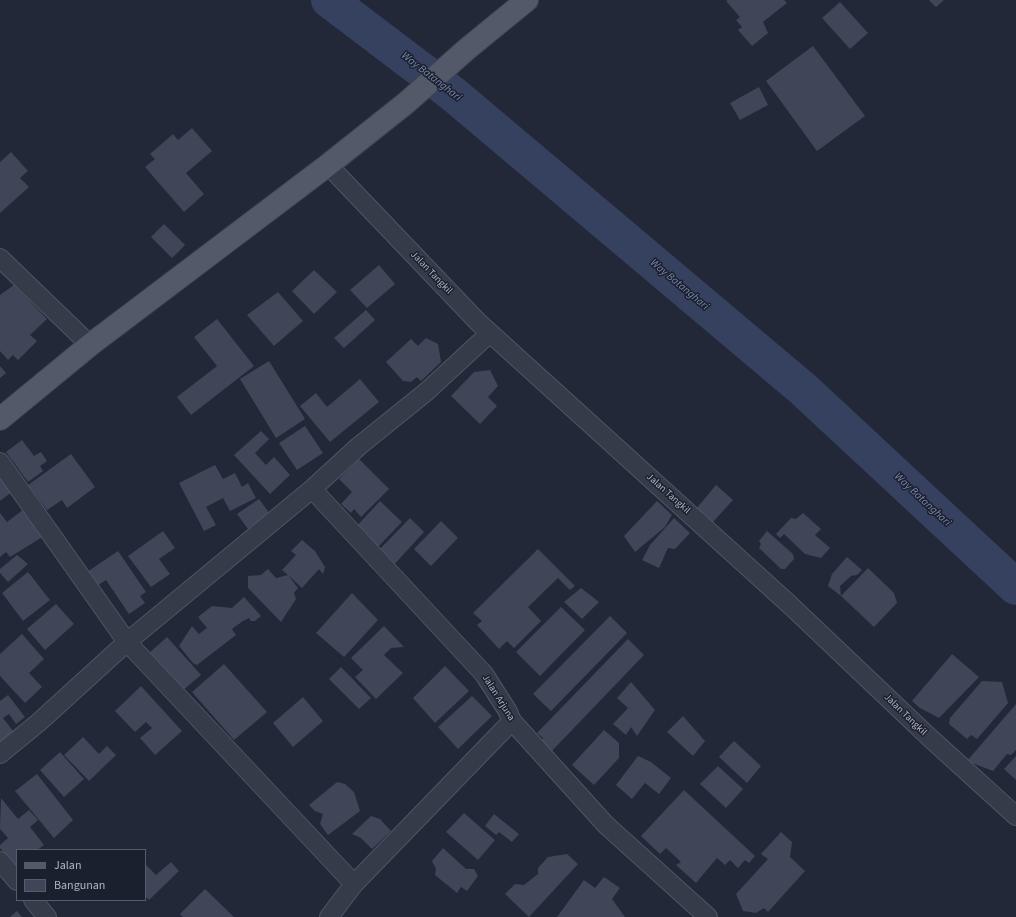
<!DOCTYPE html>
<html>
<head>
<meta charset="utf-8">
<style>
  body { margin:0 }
  #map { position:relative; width:1016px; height:917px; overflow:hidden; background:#222838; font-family:"Source Sans 3",sans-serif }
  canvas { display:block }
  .legend { position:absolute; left:16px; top:849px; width:130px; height:52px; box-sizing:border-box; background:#1b202e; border:1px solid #575c6a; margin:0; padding:5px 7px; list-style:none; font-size:12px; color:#b0b5c5 }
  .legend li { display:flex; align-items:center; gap:8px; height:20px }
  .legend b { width:20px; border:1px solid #575c6a }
</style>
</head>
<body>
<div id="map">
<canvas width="1016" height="917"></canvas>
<ul class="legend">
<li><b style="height:5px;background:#545969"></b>Jalan</li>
<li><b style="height:11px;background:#3e4658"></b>Bangunan</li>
</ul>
</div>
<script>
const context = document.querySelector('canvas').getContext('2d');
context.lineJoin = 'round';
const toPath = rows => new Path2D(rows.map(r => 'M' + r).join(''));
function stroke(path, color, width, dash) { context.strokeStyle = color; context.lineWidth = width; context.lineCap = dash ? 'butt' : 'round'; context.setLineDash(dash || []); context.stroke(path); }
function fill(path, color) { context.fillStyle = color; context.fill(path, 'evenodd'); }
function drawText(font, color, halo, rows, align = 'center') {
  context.font = font + ' "Source Sans 3",sans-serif'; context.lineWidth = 3; context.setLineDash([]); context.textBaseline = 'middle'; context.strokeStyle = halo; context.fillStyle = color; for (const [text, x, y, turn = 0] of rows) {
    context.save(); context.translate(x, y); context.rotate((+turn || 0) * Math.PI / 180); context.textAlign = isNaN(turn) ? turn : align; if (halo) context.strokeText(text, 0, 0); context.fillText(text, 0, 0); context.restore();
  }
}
stroke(toPath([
  [329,0,453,94,803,389,1016,587]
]), '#36415f', 36);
fill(toPath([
  [728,0,784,0,787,3,763,22,768,33,752,46,738,30,742,27,736,20,740,17,726,1],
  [929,0,944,0,936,7],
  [840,2,868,33,850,49,822,18],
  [813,46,865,116,817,151,766,81],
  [759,87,768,105,740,120,730,103],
  [192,128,212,151,186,173,204,194,184,212,145,167,155,159,150,154,173,134,178,140],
  [11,152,28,171,20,178,29,187,0,213,0,162],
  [164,224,185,245,172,258,151,237],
  [379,265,395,284,367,308,350,290],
  [314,270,337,292,314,314,292,291],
  [14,285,47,319,30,335,37,341,18,360,13,355,8,360,0,351,0,295],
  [278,292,303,321,274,346,247,315],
  [366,310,375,320,344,348,334,338],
  [217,319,254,366,191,415,177,397,217,366,194,337],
  [426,338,438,344,441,362,421,381,417,377,411,382,403,381,386,362,411,339,418,346],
  [269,361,305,419,276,438,240,379],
  [0,366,6,373,0,378],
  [490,370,498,386,488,397,497,406,480,424,451,396,474,372],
  [360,379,379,402,330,442,300,406,316,393,327,407],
  [305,426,323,453,297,470,279,443],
  [261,431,269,439,255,453,266,465,274,457,290,475,270,494,234,455],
  [22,440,34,456,41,452,47,461,40,466,43,471,28,482,6,452],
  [71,454,95,487,67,508,62,500,47,510,28,485],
  [359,459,389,489,361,517,354,509,351,513,341,504,352,492,339,479],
  [215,465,223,479,235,473,242,487,248,483,256,498,230,511,223,498,206,507,216,525,204,531,179,483],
  [0,475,13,491,0,501],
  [716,485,733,500,712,523,696,509],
  [259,499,270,514,248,529,237,514],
  [380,501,402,522,375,550,353,530],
  [657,501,672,515,665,527,635,552,624,536],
  [24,509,44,536,10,557,6,552,0,557,0,513,7,522],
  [803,513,821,529,815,535,830,548,821,558,805,554,784,534,780,538,776,534,791,518,796,519],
  [410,518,424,532,390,569,375,554],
  [674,518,690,533,675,549,668,548,659,568,642,560,650,545],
  [441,521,458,538,431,566,414,549],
  [163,531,175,548,159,559,170,574,151,587,128,556],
  [767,531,793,554,794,559,785,569,781,569,759,548,761,544,759,541],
  [302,540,315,551,325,567,323,574,319,569,302,588,288,575,298,588,294,593,296,599,281,622,248,588,248,576,261,575,268,569,276,578,288,575,282,570,296,555,291,551],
  [538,549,575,586,570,590,558,578,528,607,541,621,514,648,507,641,499,649,477,625,482,621,473,613],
  [118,551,146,592,140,596,145,603,129,614,106,580,97,586,87,572],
  [17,555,28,564,8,582,0,573,0,569],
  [847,557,862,570,857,575,851,576,840,586,841,596,828,586,832,574],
  [868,568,894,593,897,603,874,627,841,596],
  [28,572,50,600,23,621,2,593],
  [581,588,599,602,582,619,564,602],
  [352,593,378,620,344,657,316,633],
  [244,597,261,616,255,621,251,621,249,618,243,621,232,629,236,635,197,665,193,663,179,646,192,626,199,634,207,628,198,617,212,606,232,608],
  [56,604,74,624,45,650,27,629],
  [561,607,585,630,540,676,516,652],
  [610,616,627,633,551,711,533,694],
  [384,626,404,647,391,648,384,655,403,673,376,699,355,677,363,670,351,658],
  [22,634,44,659,29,673,42,687,25,703,0,676,0,654],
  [167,637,201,675,182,691,148,654],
  [628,639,644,655,549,754,539,745,543,738,537,733],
  [952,654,979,677,939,718,920,708,912,701],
  [224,664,267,712,234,740,192,692],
  [445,666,469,691,435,723,413,698],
  [341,667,371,698,359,709,329,679],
  [982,681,1002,682,1008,703,977,739,971,735,967,739,949,724,950,718],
  [631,682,655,710,637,736,631,727,626,735,613,724,628,708,617,698],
  [141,686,182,731,155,755,140,738,152,728,146,722,135,732,115,711],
  [8,695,25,717,16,724,9,714,3,718,17,736,0,749,0,701],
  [472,696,492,716,458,749,438,727],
  [303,697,323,721,293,747,273,723],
  [1016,704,1016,750,1011,755,1007,754,993,771,967,761],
  [683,716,705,741,693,756,667,732],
  [604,730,619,743,619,758,594,785,572,765],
  [83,737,99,754,107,746,116,755,89,781,64,755],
  [734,741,761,766,747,783,719,757],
  [60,752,84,779,64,797,40,770],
  [638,756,651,762,671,778,659,794,645,783,632,799,616,785],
  [1016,756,1016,780,1004,769],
  [718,766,743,789,726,808,700,784],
  [37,774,73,820,54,838,15,791],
  [337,782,345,784,354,792,360,811,328,835,320,824,323,814,315,811,309,805],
  [684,790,755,856,749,863,745,860,738,868,730,860,725,865,717,858,696,883,676,865,681,862,666,848,660,854,641,836],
  [1,798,18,819,29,810,38,820,30,827,44,845,37,850,17,850,16,868,0,848,0,845,8,838,0,829],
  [464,813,495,840,478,860,446,832],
  [494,814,519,834,512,842,499,832,496,835,485,826],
  [371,816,380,819,391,831,372,849,361,838,352,834],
  [781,832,792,842,790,857,805,871,768,912,764,908,756,913,743,911,736,894,768,859,761,854],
  [443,848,466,869,474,869,478,876,467,891,461,887,457,893,435,875,436,869,432,861],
  [567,854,578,864,529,917,505,894,515,884,524,885,538,874,538,868,548,857],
  [171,862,179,871,149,900,145,896,145,864,156,875],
  [604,877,620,888,612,899,625,917,557,917,584,880,595,888],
  [205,889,234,917,183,917,180,914],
  [17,911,22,917,10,917]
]), '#3e4658');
const minor = toPath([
  [328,165,478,322,790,605,929,737,1016,816],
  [0,258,90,345],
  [0,462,127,642,354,884],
  [312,489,484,674,507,710,512,721,606,825,708,917],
  [0,754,38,723,127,642,312,489,359,446,426,392,490,333],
  [0,861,17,881],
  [33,900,47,917],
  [329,917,354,884,512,721]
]);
const primary = toPath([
  [0,419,90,345,328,165,406,103,467,49,527,0]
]);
stroke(minor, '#505564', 20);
stroke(primary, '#3f4452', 24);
stroke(minor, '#363b49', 18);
stroke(primary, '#545969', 22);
drawText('10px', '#b0b5c5', '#1b202e', [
  ["Jalan Tangkil",431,273,46],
  ["Jalan Tangkil",668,494,42],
  ["Jalan Arjuna",498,698,58],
  ["Jalan Tangkil",905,715,44]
]);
drawText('italic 11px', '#7987ac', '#1b202e', [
  ["Way Batanghari",431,77,38],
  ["Way Batanghari",679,285,40],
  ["Way Batanghari",922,500,43]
]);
</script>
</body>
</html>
